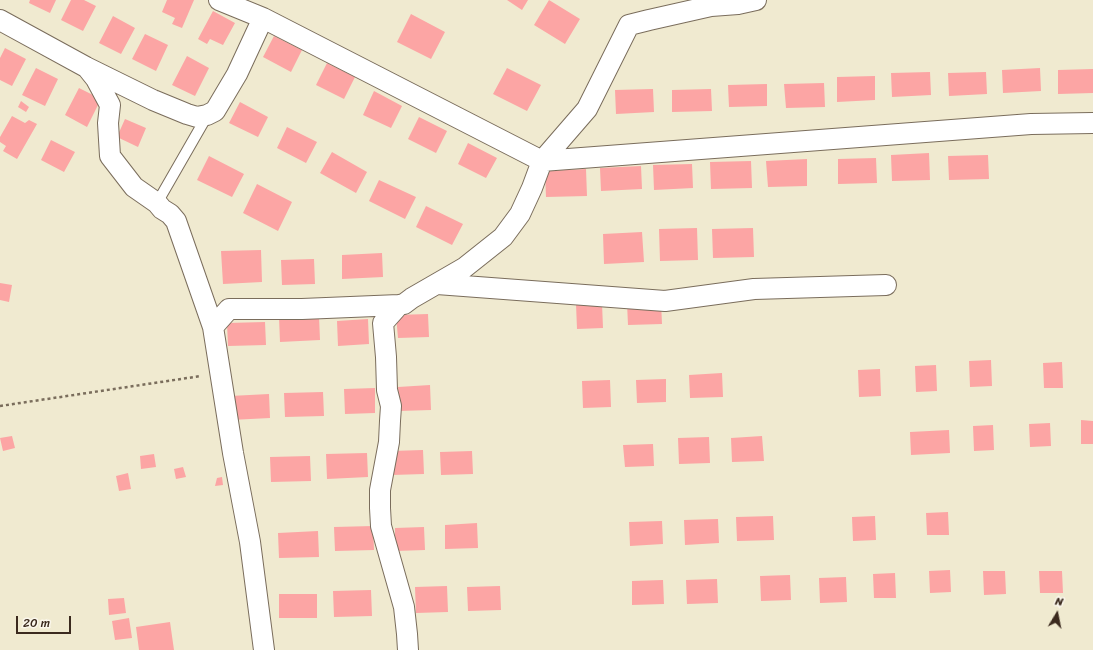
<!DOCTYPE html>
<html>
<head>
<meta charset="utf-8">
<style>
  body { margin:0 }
  #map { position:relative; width:1093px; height:650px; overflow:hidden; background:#f0ead0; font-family:Sriracha,sans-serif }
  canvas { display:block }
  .north { position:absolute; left:1037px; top:594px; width:40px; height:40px; -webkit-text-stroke:3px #fbf7ec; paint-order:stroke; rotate:10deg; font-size:11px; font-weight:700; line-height:16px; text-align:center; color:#3b2a1e }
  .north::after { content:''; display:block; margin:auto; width:14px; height:18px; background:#3b2a1e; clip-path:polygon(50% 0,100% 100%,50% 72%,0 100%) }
  .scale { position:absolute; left:16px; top:616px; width:55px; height:18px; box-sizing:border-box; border:2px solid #3b2a1e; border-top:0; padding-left:5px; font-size:12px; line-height:14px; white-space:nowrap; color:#3b2a1e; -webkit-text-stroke:3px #fbf7ec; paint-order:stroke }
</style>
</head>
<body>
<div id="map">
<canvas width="1093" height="650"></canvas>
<div class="north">N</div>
<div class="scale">20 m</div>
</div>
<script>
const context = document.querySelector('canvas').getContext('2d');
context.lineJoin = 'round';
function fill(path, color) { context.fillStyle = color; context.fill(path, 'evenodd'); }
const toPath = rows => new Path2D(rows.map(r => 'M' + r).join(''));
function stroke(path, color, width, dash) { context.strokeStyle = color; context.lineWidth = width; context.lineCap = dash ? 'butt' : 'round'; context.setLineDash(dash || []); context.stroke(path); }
fill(toPath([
  [30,0,56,0,50,13,29,3],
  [71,0,84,0,96,6,83,31,61,20],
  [167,0,194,0,182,28,172,24,175,18,162,12],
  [507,0,528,0,522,10],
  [549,0,580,19,565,44,534,25],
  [213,11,235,23,223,45,210,39,207,44,198,39],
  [411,14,445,32,431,59,397,42],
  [113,16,135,28,121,54,99,43],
  [145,34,168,45,156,71,132,59],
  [274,36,302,50,291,72,263,57],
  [5,48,26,59,12,86,0,80,0,58],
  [187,56,209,68,195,96,172,85],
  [327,63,355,77,344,99,316,85],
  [36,68,58,79,45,106,22,95],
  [507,68,541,85,527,111,493,94],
  [1040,68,1041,91,1003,93,1002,70],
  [1093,69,1093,93,1058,94,1058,70],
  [930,72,931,95,892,97,891,73],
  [986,72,987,94,949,96,948,73],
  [875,76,875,100,837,102,837,77],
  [824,83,825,107,786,108,784,84],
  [767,84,767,106,729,107,728,85],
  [79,88,101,99,87,127,65,115],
  [653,89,654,112,616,114,615,90],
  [711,89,712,111,672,112,672,90],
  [374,91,402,106,391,128,363,115],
  [21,101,29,107,26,112,18,107],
  [240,102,268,117,258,137,229,123],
  [12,116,25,123,29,120,37,124,17,159,3,151,6,146,0,142,0,137],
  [419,117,447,131,436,153,408,139],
  [125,119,146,128,138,147,117,137],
  [287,127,317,142,306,163,277,148],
  [51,140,75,152,64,172,41,160],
  [468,143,497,158,486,178,458,164],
  [332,152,367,172,356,193,320,173],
  [929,153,930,180,892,181,891,155],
  [988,155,989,179,949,180,948,156],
  [209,156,244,174,232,197,197,180],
  [876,158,877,183,838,184,838,159],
  [807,159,807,186,768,187,766,161],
  [751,161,752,188,711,189,710,162],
  [692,164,693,188,654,190,653,165],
  [641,166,642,189,601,191,600,168],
  [586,169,587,196,546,197,545,171],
  [379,180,416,197,405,219,369,201],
  [257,184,292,202,278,231,243,213],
  [426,206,463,224,452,245,416,227],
  [697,228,698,260,660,261,659,229],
  [753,228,754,257,713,258,712,229],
  [642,232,644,262,604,264,603,234],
  [261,250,262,282,223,284,221,251],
  [382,253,383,277,342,279,342,255],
  [314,259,315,284,282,285,281,260],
  [0,283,12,285,9,302,0,300],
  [661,302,662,324,628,325,627,303],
  [602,303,603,328,577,329,576,304],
  [428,314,429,337,398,338,396,315],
  [319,316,320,340,280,342,279,317],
  [368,319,369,344,338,346,337,321],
  [265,322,266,345,228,346,227,323],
  [991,360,992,386,970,387,969,361],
  [1062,362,1063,388,1044,388,1043,363],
  [936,365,937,391,916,392,915,366],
  [880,369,881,396,859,397,858,370],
  [722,373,723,397,690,398,689,375],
  [666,379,666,402,637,403,636,380],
  [610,380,611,407,583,408,582,381],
  [430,385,431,410,399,411,398,387],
  [375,388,375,413,345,414,344,389],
  [323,392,324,416,285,417,284,393],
  [269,394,270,418,231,420,230,396],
  [1081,420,1093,421,1093,444,1081,444],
  [1050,423,1051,446,1030,447,1029,424],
  [993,425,994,450,974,451,973,426],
  [949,430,950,453,911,455,910,432],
  [12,436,15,448,3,451,0,438],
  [762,436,764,461,732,462,731,438],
  [709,437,710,463,679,464,678,438],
  [653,444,654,466,625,467,623,445],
  [423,450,424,474,392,475,391,451],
  [472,451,473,474,441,475,440,452],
  [367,453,368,477,327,479,326,454],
  [154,454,156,467,141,469,140,456],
  [310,456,311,481,271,482,270,457],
  [183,467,186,477,176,479,174,469],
  [128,473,131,489,119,491,116,476],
  [222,477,223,485,215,486,217,478],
  [948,512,949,535,927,535,926,513],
  [773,516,774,540,737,541,736,517],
  [875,516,876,540,853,541,852,517],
  [718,519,719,543,685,545,684,520],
  [662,521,663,544,630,546,629,522],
  [477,523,478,548,445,549,445,525],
  [373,526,374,550,335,551,334,527],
  [424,527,425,550,395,551,395,528],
  [318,531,319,557,279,558,278,533],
  [950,570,951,592,930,593,929,571],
  [983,571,1005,571,1006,594,984,595],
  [1039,571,1062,571,1063,593,1040,593],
  [895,573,896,598,874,598,873,574],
  [790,575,791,600,761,601,760,576],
  [846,577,847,602,820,603,819,578],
  [717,579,718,603,687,604,686,580],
  [663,580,664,604,632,605,632,581],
  [447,586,448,612,416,613,415,587],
  [500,586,501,610,468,611,467,587],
  [371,590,372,616,334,617,333,591],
  [279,594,317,594,317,618,279,618],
  [124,598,126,613,109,615,108,599],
  [129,618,132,638,115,640,112,621],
  [170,622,174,650,139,650,136,627]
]), '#fca5a4');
const lane = toPath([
  [157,203,207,116]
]);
const street = toPath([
  [219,0,263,18,542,161,1031,124,1093,123],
  [0,20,86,67,153,100,187,114,197,117,207,115,215,111,237,74,263,18],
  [88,69,96,79,110,105,108,123,110,156,134,187,157,203,162,209,170,214,176,221,213,327],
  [437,284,665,301,754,289,886,285],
  [264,650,250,542,233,453,213,327,229,309,302,309,399,305],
  [408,650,407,634,404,607,381,526,380,508,380,490,389,442,390,421,391,406,387,390,386,357,383,323,399,305,404,304,412,298,464,268,503,237,520,214,532,188,542,161,587,109,629,25,649,20,711,6,738,4,756,0]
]);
stroke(lane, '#7a6d5c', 12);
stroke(street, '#7a6d5c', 22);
stroke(toPath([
  [0,406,201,376]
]), '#7a6d5c', 2.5, [3, 3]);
stroke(lane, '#fff', 10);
stroke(street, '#fff', 20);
</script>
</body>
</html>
